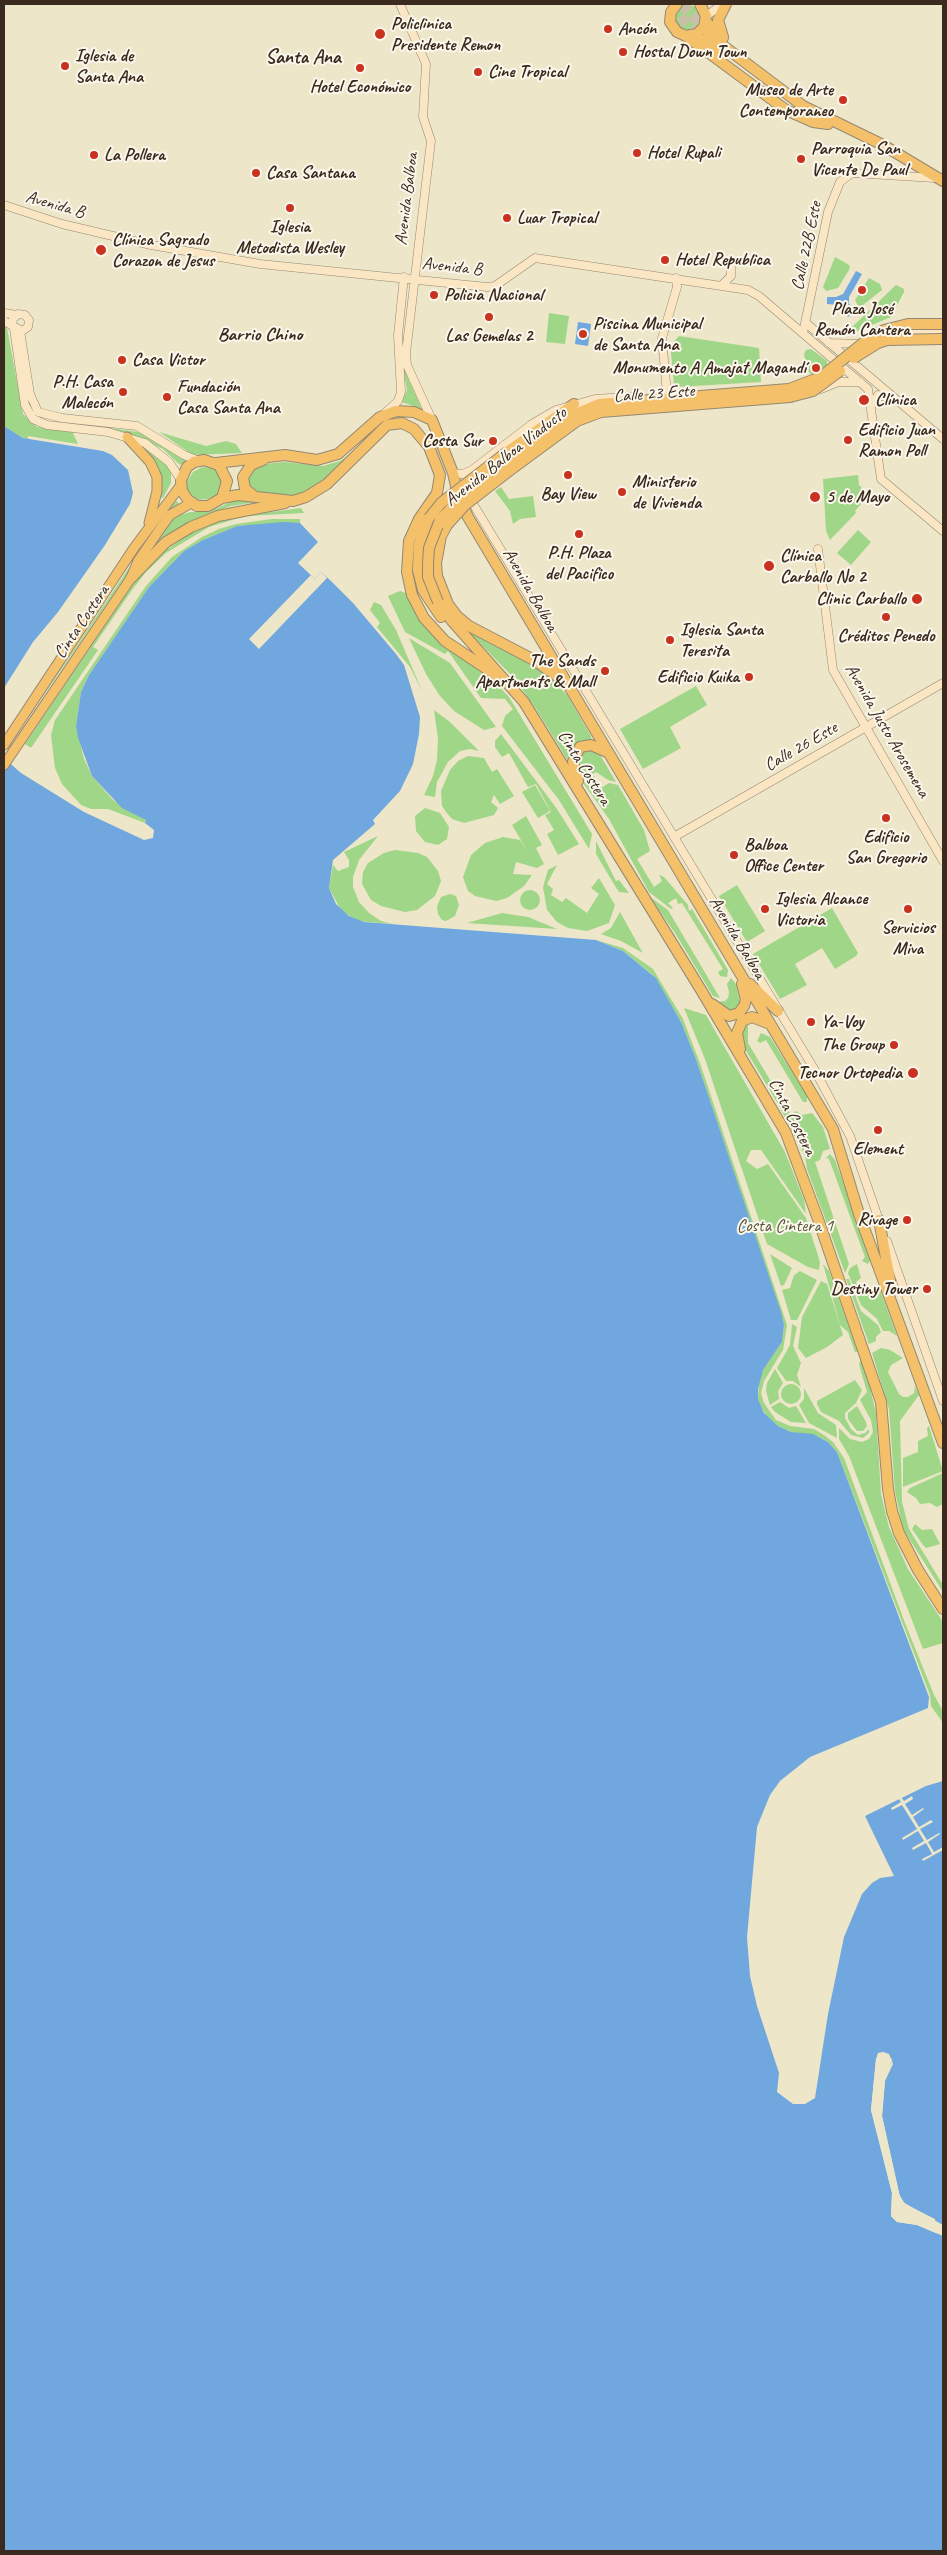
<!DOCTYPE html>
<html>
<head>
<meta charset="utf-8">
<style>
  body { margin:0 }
  #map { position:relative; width:947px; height:2555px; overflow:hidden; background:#ede6c9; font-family:Caveat,sans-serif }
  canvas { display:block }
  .frame { position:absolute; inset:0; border:5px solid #3b2a1e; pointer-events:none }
</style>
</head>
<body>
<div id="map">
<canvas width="947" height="2555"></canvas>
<div class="frame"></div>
</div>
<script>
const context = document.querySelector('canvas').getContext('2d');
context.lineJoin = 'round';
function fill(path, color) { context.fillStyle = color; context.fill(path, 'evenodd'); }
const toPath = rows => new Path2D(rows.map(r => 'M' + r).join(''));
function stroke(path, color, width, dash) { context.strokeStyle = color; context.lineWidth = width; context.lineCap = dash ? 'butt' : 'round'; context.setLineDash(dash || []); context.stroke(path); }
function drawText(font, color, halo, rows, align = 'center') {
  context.font = font + ' Caveat,sans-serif'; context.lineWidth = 4; context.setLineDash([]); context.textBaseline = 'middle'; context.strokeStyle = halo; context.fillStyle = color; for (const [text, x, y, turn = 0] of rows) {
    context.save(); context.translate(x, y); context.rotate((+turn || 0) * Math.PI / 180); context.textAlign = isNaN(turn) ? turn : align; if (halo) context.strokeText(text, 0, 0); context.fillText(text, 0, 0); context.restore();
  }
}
fill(toPath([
  '675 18a13 13 0 1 1 26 0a13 13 0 1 1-26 0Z',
  [835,257,846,263,850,266,849,270,838,288,826,291,823,287],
  [869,278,880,284,882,290,859,308,855,300],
  [896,285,904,289,904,292,891,317,855,332,851,328],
  [549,313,569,316,565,344,546,342],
  [4,325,7,328,23,414,37,427,72,431,78,444,28,436,28,439,23,438,4,426],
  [679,336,759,348,761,382,677,387,674,385,671,353,673,343],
  [811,349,827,361,827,365,812,375,807,370,804,354,806,350],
  [403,363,408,378,422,409,402,402,407,390,403,370],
  [68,422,138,432,147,435,186,460,180,465,163,449,127,433],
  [159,432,206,446,226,441,236,444,242,453,193,455],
  [145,447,171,467,171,483,163,498,160,497,153,460],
  [352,453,327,479,300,494,287,497,262,495,249,487,247,475,250,470,264,464,285,462,323,466,340,461],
  [202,467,215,468,223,478,219,492,216,495,207,499,197,500,191,497,187,491,186,483,193,472],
  [858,475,859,485,869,495,855,511,856,513,830,540,826,531,823,479],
  [501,487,509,499,533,496,536,517,520,519,513,524,510,511,495,491],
  [239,498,257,502,231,506,201,517,168,535,154,546,152,544,173,519,179,515,191,512,209,512],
  [177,501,181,506,152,538,21,728,170,507],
  [301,508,304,513,245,516,209,527,166,553,146,572,132,590,93,647,98,650,31,748,25,744,136,580,163,552,193,532,226,518],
  [272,519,300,519,300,523,237,526,203,540,184,551,149,587,89,675,81,692,76,726,84,759,92,776,113,800,146,820,145,823,108,809,91,809,81,805,62,784,55,768,51,735,55,720,146,586,172,557,202,537,219,529,236,524],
  [858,530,871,542,851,565,837,553],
  [400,591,406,593,414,611,430,633,445,646,490,677,509,697,592,834,589,849,559,800,502,726,505,716,513,709,505,699,481,698,448,651,445,654,405,632,388,596],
  [374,602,381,605,396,630,423,693,410,667,377,627,380,623,370,610],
  [456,619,540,668,567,695,591,736,592,741,585,741,573,749,570,764,536,709,514,678],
  [409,638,450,663,496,727,484,730,454,711,440,696,426,674],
  [696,686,707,705,670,727,681,748,643,769,620,729],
  [434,710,450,722,479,751,470,749,460,751,448,762,437,782,435,797,424,795,433,776,437,760,438,739],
  [501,734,557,809,579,844,558,855,547,834,554,830,545,815,551,812,536,784,528,787,509,753,502,757,495,747,495,741],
  [585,747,599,753,616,782,608,780,596,772,582,780,577,769,578,753],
  [468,756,484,758,492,772,497,769,514,796,500,804,494,795,491,802,498,808,494,815,464,823,452,819,446,812,442,806,441,791,450,770,458,761],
  [594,776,601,788,609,783,618,785,644,830,650,851,637,859,654,887,662,881,659,875,664,877,688,905,689,911,692,909,728,970,727,977,720,976,718,972,723,969,682,903,678,904,676,898,668,903,673,908,671,909,649,892,609,819,583,783],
  [535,785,550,811,538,818,522,792],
  [425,808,440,813,449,827,447,839,438,845,425,842,416,831,415,816],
  [526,816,542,845,536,848,544,864,537,868,516,862,513,874,532,875,524,886,507,898,496,901,475,896,468,891,463,877,471,855,485,843,503,837,520,840,528,852,512,825],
  [378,836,359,860,353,877,353,887,359,902,369,913,381,921,393,924,357,921,341,910,329,888,333,865,338,871,349,867,349,860,344,852],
  [596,841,616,881,619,880,629,893,619,892,615,886,596,854],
  [395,850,418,853,427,857,438,871,441,881,435,896,417,910,405,912,381,906,371,900,362,884,363,872,368,863,384,853],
  [557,865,547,884,553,889,551,895,562,902,566,898,587,913,599,894,591,888,599,878,615,905,609,923,587,931,568,928,557,922,547,910,543,887,548,870],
  [737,885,765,931,747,942,719,896],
  '520 900a10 10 0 1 1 20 0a10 10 0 1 1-20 0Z',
  [450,894,456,896,459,905,455,916,446,921,442,920,438,914,437,906,441,897],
  [650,897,668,910,720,998,713,996,675,933],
  [832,908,858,953,856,956,835,969,822,948,795,964,807,985,780,999,753,954],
  [620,912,640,948,643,953,621,941,601,934,611,928],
  [502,913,528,917,557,929,467,923],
  [596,940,623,948,653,969,683,1019,701,1066,787,1325,783,1350,764,1381,761,1393,764,1403,776,1420,790,1426,814,1429,824,1435,833,1442,844,1458,905,1623,934,1695,943,1711,943,1723,931,1706,930,1695,837,1452,828,1442,817,1436,791,1432,778,1426,768,1418,761,1407,758,1399,759,1380,763,1370,782,1342,784,1325,696,1059,680,1020,653,975,623,951],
  [731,978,736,984,740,1001,738,1007,728,1011,717,1002,725,1001,728,998,729,992,727,984],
  [684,1008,706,1015,785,1152,804,1200,806,1214,761,1150,751,1150,746,1161,757,1169,768,1164,806,1218,820,1262,819,1270,808,1267,767,1244,705,1059],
  [748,1024,748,1043,791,1115,796,1111,802,1115,812,1113,823,1127,830,1149,823,1151,820,1160,815,1162,849,1264,845,1273,807,1169,805,1156,778,1104,745,1049,741,1037,742,1026],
  [761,1033,770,1037,807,1096,807,1102,803,1102,766,1040,760,1043,757,1041],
  [830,1154,835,1160,871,1259,868,1264,862,1261,865,1257,829,1159,826,1158],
  [770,1254,792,1268,784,1285,781,1286],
  [823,1264,829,1271,858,1352,855,1352,848,1332,840,1325],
  [857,1264,861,1278,856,1282,860,1294,879,1287,897,1336,889,1331,883,1331,877,1319,861,1305,848,1273,850,1268],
  [800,1271,817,1280,797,1320,791,1320,782,1290,790,1288,794,1275],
  [846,1279,849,1279,861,1311,878,1325,881,1332,876,1337,876,1341,869,1344],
  [821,1281,827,1284,843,1335,827,1347,806,1358,798,1348,802,1317],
  [792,1324,797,1327,793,1346,801,1363,797,1375,801,1387,793,1381,786,1381,777,1368,790,1345],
  [881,1348,890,1350,903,1358,891,1365,888,1372,899,1394,903,1397,908,1397,914,1393,915,1386,919,1395,900,1421,902,1502,909,1529,943,1585,943,1592,905,1532,901,1520,895,1491,889,1409,872,1353],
  [861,1359,868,1378,876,1414,881,1494,889,1527,908,1569,943,1622,943,1643,923,1649,849,1456,839,1439,839,1428,850,1439,862,1442,869,1439,873,1432,871,1420,860,1400,867,1392,859,1364],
  [775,1369,783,1383,778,1391,779,1399,770,1405,766,1391,767,1383],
  [855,1380,862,1390,856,1403,845,1413,845,1418,851,1429,858,1435,865,1433,869,1429,869,1433,863,1438,851,1435,839,1421,821,1412,817,1404,817,1401],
  '781 1394a10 10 0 1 1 20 0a10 10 0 1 1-20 0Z',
  [804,1388,818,1413,836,1425,837,1438,809,1423,799,1405,804,1399],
  [780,1402,789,1408,796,1406,806,1423,791,1422,775,1412,771,1407],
  [857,1406,866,1422,867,1426,863,1431,857,1431,848,1419,848,1413],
  [929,1426,943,1471,903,1487,903,1458,918,1452,918,1441,928,1436,927,1428],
  [943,1473,943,1504,937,1507,930,1503,920,1504,916,1498,907,1492,910,1488],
  [915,1524,922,1530,932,1529,940,1544,926,1548,923,1545,912,1529]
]), '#a0d687');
fill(toPath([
  [856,271,862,274,849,297,849,303,854,313,848,317,839,305,827,304,827,297,836,297,843,294],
  [578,322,591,324,588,346,575,344],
  [4,426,23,438,103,451,112,455,128,470,133,493,130,504,105,545,58,612,33,642,4,688],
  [283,522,300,523,318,542,298,563,315,579,321,572,331,581,353,603,396,654,404,665,420,717,419,734,413,764,400,791,373,820,375,824,333,860,329,888,336,904,349,916,364,922,596,940,623,951,656,978,681,1022,696,1059,781,1312,784,1325,782,1342,763,1370,758,1389,758,1399,764,1413,778,1426,791,1432,813,1434,828,1442,837,1452,929,1697,928,1708,810,1757,780,1781,770,1795,757,1827,747,1937,750,1976,757,2006,779,2073,777,2092,793,2104,805,2104,815,2098,828,2014,844,1937,862,1894,872,1883,880,1878,894,1876,865,1816,926,1786,943,1781,943,2225,901,2201,882,2116,885,2080,892,2059,883,2052,876,2059,871,2110,892,2193,891,2216,897,2222,917,2225,943,2236,943,2551,4,2551,4,758,21,773,84,812,144,840,153,838,154,830,145,823,146,820,122,808,92,776,78,738,76,726,81,692,89,675,149,587,184,551,203,540,237,526]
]), '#70a7de');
fill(toPath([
  [321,572,327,578,259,649,249,639,311,575,315,579],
  [912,1796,913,1799,905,1804,912,1815,923,1808,924,1809,913,1817,919,1827,931,1820,933,1822,920,1829,927,1840,939,1833,940,1834,928,1842,934,1852,943,1847,943,1850,923,1861,922,1859,932,1854,926,1843,913,1850,912,1848,924,1841,918,1831,903,1840,902,1838,917,1829,902,1805,892,1810,891,1808,901,1802,899,1799,901,1797,904,1801],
  [883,2052,889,2054,893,2064,885,2081,882,2116,899,2194,905,2204,935,2219,935,2222,903,2207,897,2195,880,2116,883,2080,891,2063,887,2056,883,2054,878,2060,874,2110,895,2193,894,2215,898,2219,918,2223,936,2230,936,2233,917,2225,897,2222,891,2216,892,2193,871,2110,876,2059,878,2053]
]), '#ede6c9');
stroke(toPath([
  [672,4,686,23,702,39],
  [682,4,708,34]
]), '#c9c0a7', 10, [10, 5]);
const secondary = toPath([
  [400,4,426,64,423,117,431,141,406,353,407,365,432,420],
  [706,16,723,4],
  [4,205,62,224,151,245,260,264,487,287,495,286,535,258,748,290,759,296,868,389,881,479,943,531],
  [722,285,731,276,731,267],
  [4,313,17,315],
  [4,321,22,331,28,327,29,320,25,315,18,314,13,319,12,325],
  [806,323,943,439],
  [14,329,25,405,33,419,47,425,108,432,145,443,169,462,181,480],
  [20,331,30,394,38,412,62,418,137,426,184,455,199,461],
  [890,331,943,333],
  [803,333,828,212,840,182,852,173,935,178],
  [829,343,862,344],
  [821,389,838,382,860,382],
  [667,394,662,338,677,287,676,278],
  [872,405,878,395,891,398],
  [386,412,398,401,401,392,398,335,404,277],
  [453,473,463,474,472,470,532,424,556,410,595,399,640,396],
  [469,497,813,1067,850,1136,880,1223],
  [818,549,833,670,943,861],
  [674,837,943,683],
  [887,1241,943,1401]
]);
const primary = toPath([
  [127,437,150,462,157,477,157,491,149,523],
  [4,745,134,548,181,485],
  [4,765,131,578,138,561,162,526,170,515,191,503]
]);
const highway = toPath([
  [677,4,671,12,670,22,677,32,686,36,697,34,704,27,706,16,700,4],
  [706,22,723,38],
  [709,35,803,106,883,145,943,181],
  [686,36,786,110,813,122,828,124],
  [723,37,718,20,726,4],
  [703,40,718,52],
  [507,452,574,404],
  [216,463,285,455,317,460,338,454,380,417,396,411,414,412,432,420,453,473,458,495,468,517,833,1129,859,1214,943,1443],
  [506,464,575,414,599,404,789,389],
  [509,471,577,421,601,412,790,397],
  [254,496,245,489,243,477,251,465,263,460],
  [222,498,227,481,219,465,204,460,194,462,187,467,181,480,182,491,188,500,197,506,208,506,222,498,238,495,293,501,306,497,327,484,387,425,402,423,414,429,429,447,440,475,437,493,419,519,409,541,407,572,412,595,424,618,445,641,499,677],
  [429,518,419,544,418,570,423,590,441,617],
  [447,525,441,536,436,563,437,576,448,604,457,616,469,626,534,660,561,679],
  [131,578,166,542,191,527,218,516,285,503],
  [438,602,452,621,524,702,701,990,786,1133,818,1219,881,1402,888,1489,892,1511,899,1533,918,1570,943,1609],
  [578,781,573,762,580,747,591,745,607,752],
  [750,984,778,1011],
  [712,1004,729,1016,739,1013,744,1006,746,999,742,984],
  [740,1049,737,1033,742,1021,752,1017,770,1024],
  [879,1220,890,1280]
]);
stroke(secondary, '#948874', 9);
stroke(primary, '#948874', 11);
stroke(highway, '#948874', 12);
stroke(secondary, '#fbe6c3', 8);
stroke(primary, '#f4c16a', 9);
stroke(highway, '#f4c16a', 10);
const highwayBridge = toPath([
  [854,358,878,343,887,340,943,339],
  [789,389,821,377,867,340,884,330,908,324,943,324],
  [790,397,813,391,840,371],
  [429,518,441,503,507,452],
  [447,525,465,505,509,471],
  [438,602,428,577,428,563,429,548,440,520,460,499,506,464]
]);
stroke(highwayBridge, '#948874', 12, []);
stroke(highwayBridge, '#f4c16a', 10);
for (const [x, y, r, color] of [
  [608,29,5,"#c8321e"],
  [380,34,6,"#c8321e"],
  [623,52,5,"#c8321e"],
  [65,66,5,"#c8321e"],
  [360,68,5,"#c8321e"],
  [478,72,5,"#c8321e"],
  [843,100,5,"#c8321e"],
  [637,153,5,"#c8321e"],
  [94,155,5,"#c8321e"],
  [801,159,5,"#c8321e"],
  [256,173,5,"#c8321e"],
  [290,208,5,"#c8321e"],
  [507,218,5,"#c8321e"],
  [101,250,6,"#c8321e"],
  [665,260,5,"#c8321e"],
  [862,290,5,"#c8321e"],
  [434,295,5,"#c8321e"],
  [489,317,5,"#c8321e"],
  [583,334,5,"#c8321e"],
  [122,360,5,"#c8321e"],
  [816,368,5,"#c8321e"],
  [123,392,5,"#c8321e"],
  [167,397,5,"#c8321e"],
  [864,400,6,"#c8321e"],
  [848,440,5,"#c8321e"],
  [493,441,5,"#c8321e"],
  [568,475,5,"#c8321e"],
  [622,492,5,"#c8321e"],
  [815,497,6,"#c8321e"],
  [579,534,5,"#c8321e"],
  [769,566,6,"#c8321e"],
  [917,599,6,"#c8321e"],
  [886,617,5,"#c8321e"],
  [670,640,5,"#c8321e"],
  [605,671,5,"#c8321e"],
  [749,677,5,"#c8321e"],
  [886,818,5,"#c8321e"],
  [734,855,5,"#c8321e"],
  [765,909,5,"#c8321e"],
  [908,909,5,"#c8321e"],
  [811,1022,5,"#c8321e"],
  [894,1045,5,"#c8321e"],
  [913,1073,6,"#c8321e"],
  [878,1130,5,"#c8321e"],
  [907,1220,5,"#c8321e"],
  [927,1289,5,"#c8321e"]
]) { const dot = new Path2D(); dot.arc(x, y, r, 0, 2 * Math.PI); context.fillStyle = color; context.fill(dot); stroke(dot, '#fbf7ec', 2); }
drawText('bold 18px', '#3b2a1e', '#fbf7ec', [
  ["Policlinica",391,24],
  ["Presidente Remon",391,45],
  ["Ancón",618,29],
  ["Hostal Down Town",633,52],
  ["Iglesia de",75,56],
  ["Santa Ana",75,77],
  ["Cine Tropical",488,72],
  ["Hotel Económico",360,87,"center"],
  ["Museo de Arte",833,90,"right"],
  ["Contemporaneo",833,111,"right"],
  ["Parroquia San",811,149],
  ["Vicente De Paul",811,170],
  ["Hotel Rupali",647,153],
  ["La Pollera",104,155],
  ["Casa Santana",266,173],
  ["Luar Tropical",517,218],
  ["Iglesia",290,227,"center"],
  ["Metodista Wesley",290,248,"center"],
  ["Clínica Sagrado",112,240],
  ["Corazon de Jesus",112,261],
  ["Hotel Republica",675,260],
  ["Policia Nacional",444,295],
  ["Plaza José",862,309,"center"],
  ["Remón Cantera",862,330,"center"],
  ["Piscina Municipal",593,324],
  ["de Santa Ana",593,345],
  ["Las Gemelas 2",489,336,"center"],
  ["Casa Victor",132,360],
  ["Monumento A Amajat Magandí",806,368,"right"],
  ["P.H. Casa",113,382,"right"],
  ["Malecón",113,403,"right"],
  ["Fundación",177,387],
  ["Casa Santa Ana",177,408],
  ["Clínica",875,400],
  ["Edificio Juan",858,430],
  ["Ramon Poll",858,451],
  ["Costa Sur",483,441,"right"],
  ["Ministerio",632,482],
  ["de Vivienda",632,503],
  ["Bay View",568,494,"center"],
  ["5 de Mayo",826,497],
  ["P.H. Plaza",579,553,"center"],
  ["del Pacifico",579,574,"center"],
  ["Clínica",780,556],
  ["Carballo No 2",780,577],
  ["Clinic Carballo",906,599,"right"],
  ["Iglesia Santa",680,630],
  ["Teresita",680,651],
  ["Créditos Penedo",886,636,"center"],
  ["The Sands",595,661,"right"],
  ["Apartments & Mall",595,682,"right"],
  ["Edificio Kuika",739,677,"right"],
  ["Edificio",886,837,"center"],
  ["San Gregorio",886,858,"center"],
  ["Balboa",744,845],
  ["Office Center",744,866],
  ["Iglesia Alcance",775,899],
  ["Victoria",775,920],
  ["Servicios",908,928,"center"],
  ["Miva",908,949,"center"],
  ["Ya-Voy",821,1022],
  ["The Group",884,1045,"right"],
  ["Tecnor Ortopedia",902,1073,"right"],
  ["Element",878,1149,"center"],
  ["Rivage",897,1220,"right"],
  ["Destiny Tower",917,1289,"right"]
], 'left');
drawText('18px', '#3b2a1e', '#fbf7ec', [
  ["Avenida Balboa",407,199,-83],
  ["Avenida B",55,205,16],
  ["Calle 22B Este",807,246,-78],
  ["Avenida B",452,267,6],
  ["Calle 23 Este",654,394,-4],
  ["Avenida Balboa Viaducto",506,457,-38],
  ["Avenida Balboa",530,590,60],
  ["Cinta Costera",82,622,-56],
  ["Avenida Justo Arosemena",887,731,60],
  ["Calle 26 Este",801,747,-30],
  ["Cinta Costera",584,768,58],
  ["Avenida Balboa",737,938,59],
  ["Cinta Costera",792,1117,63]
]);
drawText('18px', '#545538', '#fbf7ec', [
  ["Costa Cintera 1",785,1226]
]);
drawText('bold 19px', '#3b2a1e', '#fbf7ec', [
  ["Barrio Chino",260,335]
]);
drawText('bold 20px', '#3b2a1e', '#fbf7ec', [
  ["Santa Ana",303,58]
]);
</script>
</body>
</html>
